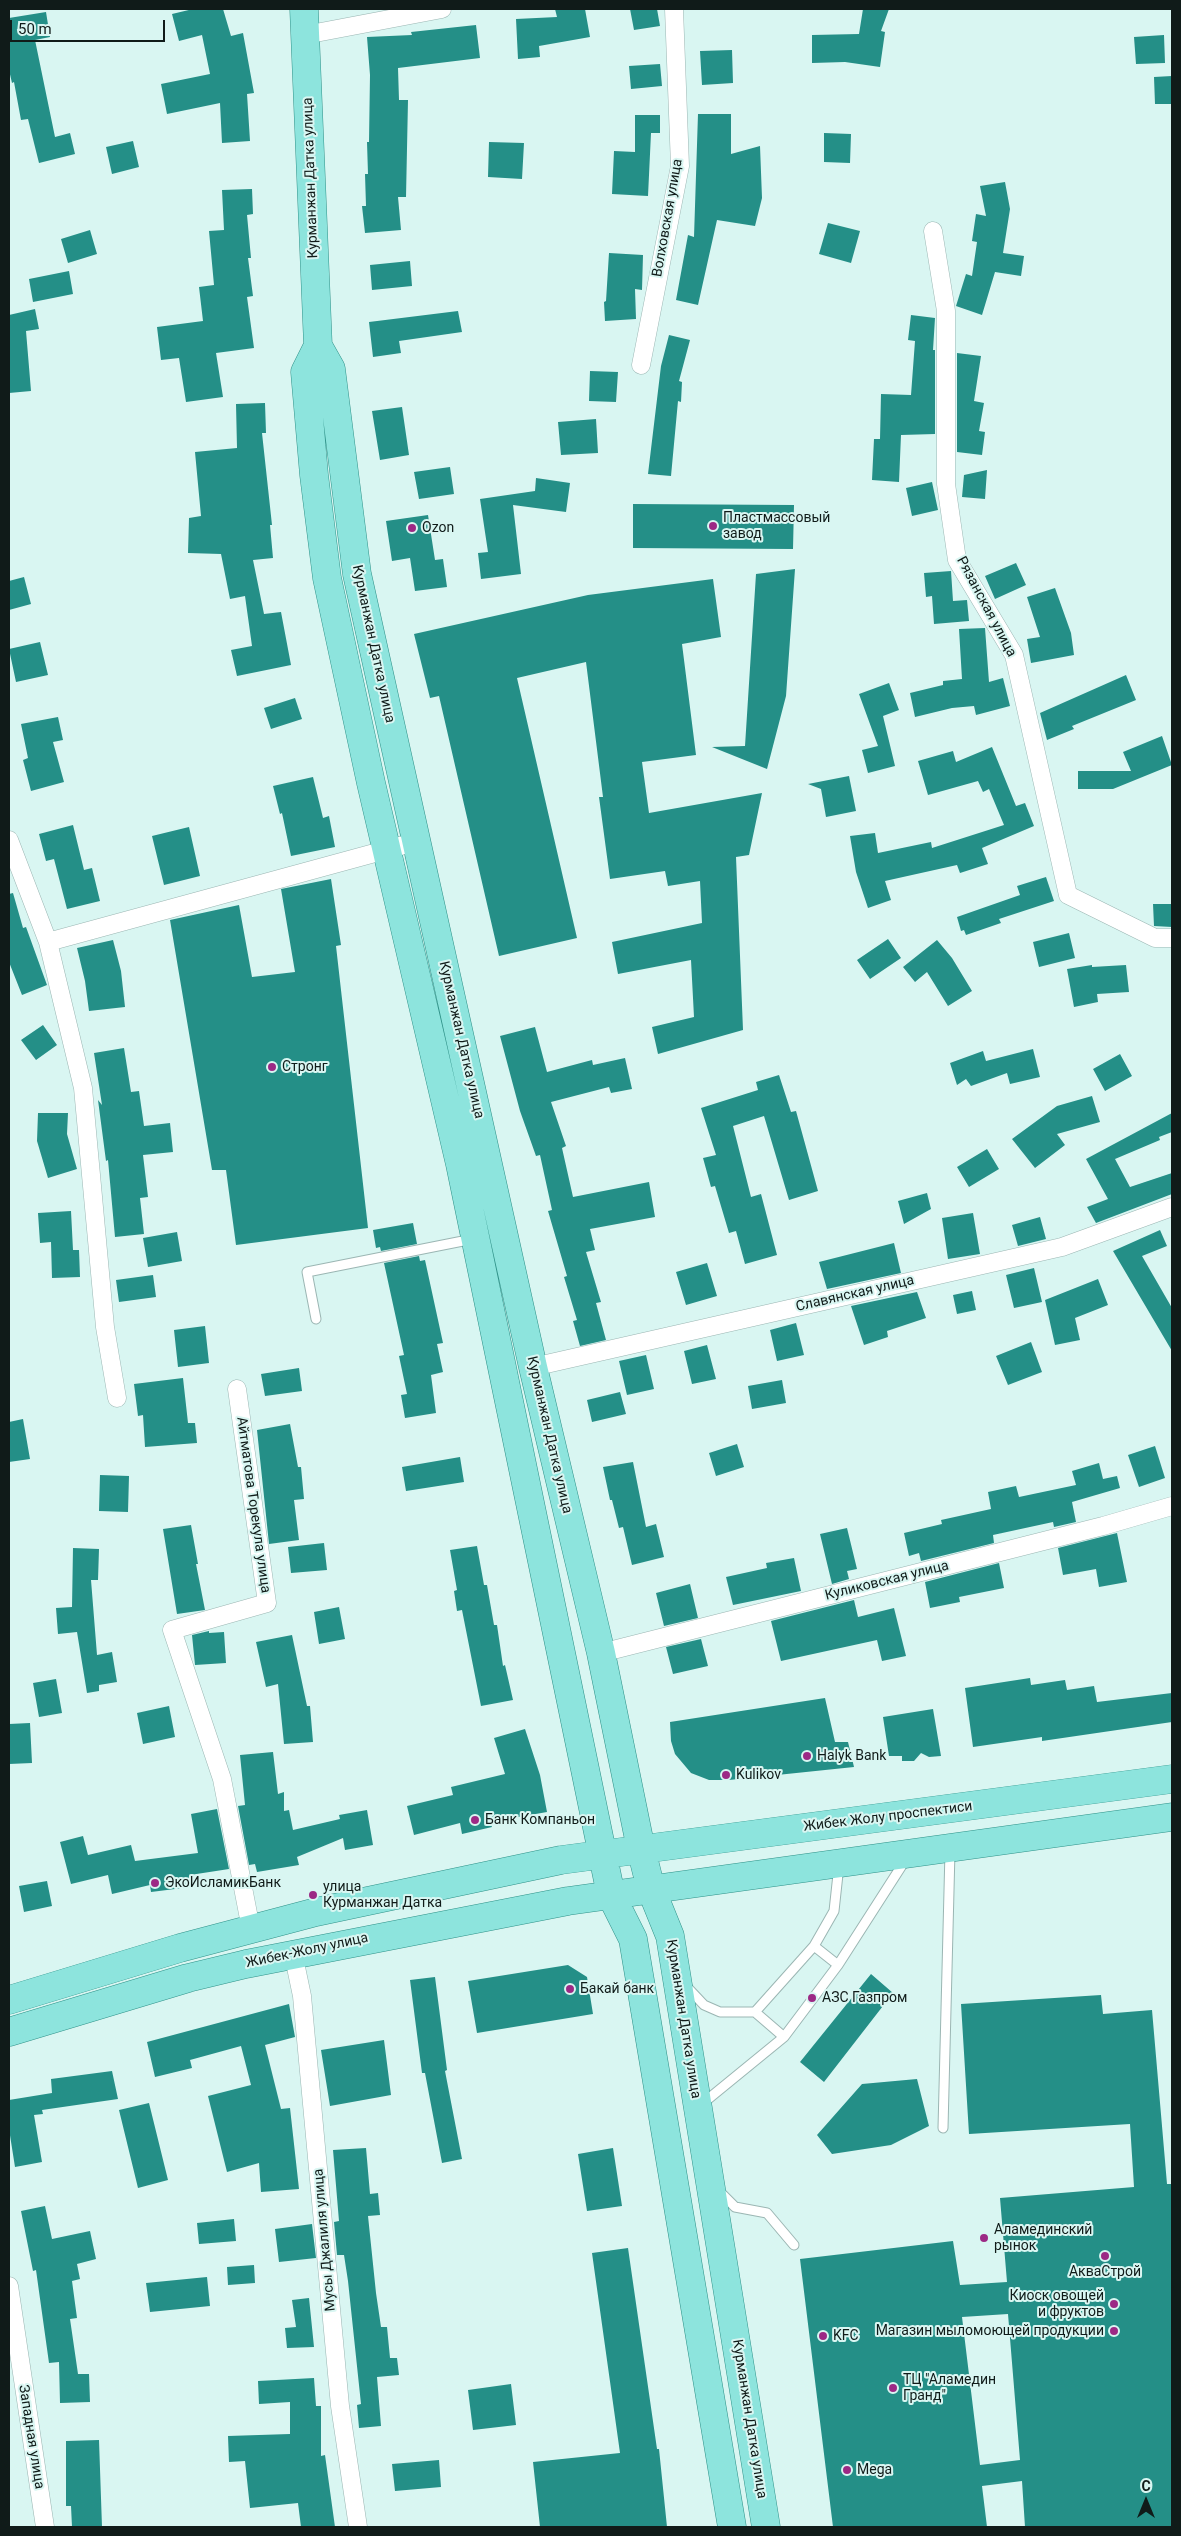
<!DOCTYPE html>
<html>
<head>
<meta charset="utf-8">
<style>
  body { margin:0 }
  #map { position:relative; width:1181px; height:2536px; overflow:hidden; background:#d9f6f2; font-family:Roboto,sans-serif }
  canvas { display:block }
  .frame { position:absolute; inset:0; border:10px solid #101b19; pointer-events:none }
  .north { position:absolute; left:1121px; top:2476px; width:50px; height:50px; -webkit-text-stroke:4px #d9f6f2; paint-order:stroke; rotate:0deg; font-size:14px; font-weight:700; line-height:20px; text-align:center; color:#101b19 }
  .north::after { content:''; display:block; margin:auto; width:18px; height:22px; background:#101b19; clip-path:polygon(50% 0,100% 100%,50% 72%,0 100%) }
  .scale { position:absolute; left:10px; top:20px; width:155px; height:22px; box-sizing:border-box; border:2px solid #101b19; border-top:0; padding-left:6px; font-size:15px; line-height:18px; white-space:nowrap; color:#101b19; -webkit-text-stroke:4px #d9f6f2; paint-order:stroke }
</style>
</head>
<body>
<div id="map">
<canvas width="1181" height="2536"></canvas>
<div class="frame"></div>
<div class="north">С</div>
<div class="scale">50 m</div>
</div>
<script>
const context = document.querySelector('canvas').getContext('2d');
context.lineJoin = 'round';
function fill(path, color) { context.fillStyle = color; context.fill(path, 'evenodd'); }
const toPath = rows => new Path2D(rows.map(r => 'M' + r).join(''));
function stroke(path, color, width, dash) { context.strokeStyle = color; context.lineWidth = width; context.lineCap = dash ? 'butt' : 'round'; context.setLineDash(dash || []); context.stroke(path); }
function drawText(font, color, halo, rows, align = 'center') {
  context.font = font + ' Roboto,sans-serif'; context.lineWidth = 4; context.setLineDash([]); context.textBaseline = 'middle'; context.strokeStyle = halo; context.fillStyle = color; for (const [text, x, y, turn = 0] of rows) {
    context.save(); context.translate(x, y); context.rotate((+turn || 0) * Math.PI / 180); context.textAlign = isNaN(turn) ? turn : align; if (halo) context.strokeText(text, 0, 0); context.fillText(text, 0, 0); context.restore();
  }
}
fill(toPath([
  [193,9,223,9,231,36,243,33,254,93,247,94,250,141,222,143,220,103,167,114,161,84,210,74,202,35,179,41,172,14],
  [555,9,585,9,590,37,539,46,540,57,518,59,516,19,557,17],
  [630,9,657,9,660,26,634,30],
  [863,9,889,9,881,31,885,32,880,67,845,62,812,63,812,35,859,34],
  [46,12,50,37,35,40,55,137,70,133,75,154,39,163,28,119,21,120,14,82,12,83,9,70,9,18],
  [476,25,480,58,398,68,399,100,408,100,406,197,398,197,401,230,365,233,362,206,366,206,365,174,368,174,367,142,369,142,370,75,367,37,412,35,411,32],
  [1164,35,1165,63,1136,64,1134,37],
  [732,50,733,83,702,85,700,51],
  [660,64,662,86,631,89,629,66],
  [1172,76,1172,104,1155,104,1154,77],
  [698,114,731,114,731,154,760,146,762,198,755,226,717,220,698,305,676,300,688,235,694,237],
  [635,115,660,115,660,133,651,133,648,196,612,194,614,151,635,152],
  [824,133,851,134,850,163,824,162],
  [133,141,139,167,112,174,106,147],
  [489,142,524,143,522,179,488,177],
  [1005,182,1010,209,1003,253,1024,256,1021,276,995,272,982,315,956,306,966,274,972,276,977,242,972,241,976,214,986,216,980,186],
  [252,189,253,214,247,215,251,258,248,258,253,296,247,297,254,348,216,353,223,397,186,402,179,358,161,360,157,327,203,321,199,287,214,285,209,231,224,230,222,190],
  [828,223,860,231,851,263,819,254],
  [90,230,97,254,68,263,61,239],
  [609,253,643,255,642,290,635,289,636,319,605,321,604,302,606,301],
  [410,261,412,286,372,290,370,265],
  [69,271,73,294,33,302,29,279],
  [35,309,39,329,26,331,31,391,9,393,9,315],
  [458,311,462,332,399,341,401,353,373,357,369,322],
  [911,315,935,318,933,350,935,350,935,434,901,435,899,482,872,480,874,439,880,439,881,394,911,395,915,341,908,340],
  [669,335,690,340,679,381,682,382,681,402,678,401,671,476,648,474,661,366],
  [957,353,981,356,974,401,984,403,979,431,985,432,982,455,957,452],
  [590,371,618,372,616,402,589,401],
  [265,403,266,433,262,433,272,525,270,525,273,558,253,560,264,614,281,612,291,665,237,676,231,650,252,646,245,596,230,599,221,554,188,553,189,518,201,516,195,452,237,448,236,404],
  [402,407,409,455,380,460,372,411],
  [596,419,598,453,561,455,558,422],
  [450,467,454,494,419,499,414,472],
  [987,470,985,499,962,497,964,475],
  [536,478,570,483,566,512,513,505,521,574,481,579,478,553,488,552,480,499,535,491],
  [932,482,938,510,912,516,906,488],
  [633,504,794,505,793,549,633,548],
  [428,515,435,560,443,559,447,587,415,591,410,558,392,561,386,521],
  [1016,563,1026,585,995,599,985,576],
  [795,569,786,696,767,769,712,747,745,746,756,574],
  [951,571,953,601,967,600,969,621,934,624,932,596,926,597,924,573],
  [24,577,31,604,9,610,9,581],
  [713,579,721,637,682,644,696,755,642,762,649,813,762,793,749,855,736,857,743,1030,658,1054,652,1027,694,1017,691,960,618,974,612,942,702,923,700,881,668,886,665,871,610,879,599,797,603,797,586,662,517,678,577,938,499,956,439,696,430,698,414,634,588,595],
  [1055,588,1071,633,1074,655,1031,663,1027,639,1040,637,1027,597],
  [985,628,989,682,1003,678,1010,706,976,715,974,706,952,708,915,717,910,693,943,685,943,681,962,679,959,629],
  [40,642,48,675,16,682,9,649],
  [1126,675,1136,700,1072,726,1074,729,1047,740,1040,713],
  [889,683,899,710,883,716,895,766,868,773,862,750,878,746,859,694],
  [295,698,302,719,271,729,264,708],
  [58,717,63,740,53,742,64,782,31,791,23,760,28,758,21,724],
  [1162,736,1172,765,1113,789,1078,789,1078,771,1131,771,1123,752],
  [992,747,1016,806,1025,803,1034,826,982,848,988,864,960,873,957,865,885,881,891,900,868,908,856,872,850,836,875,833,878,853,931,842,932,848,1004,825,989,789,983,792,978,781,928,795,918,761,953,751,956,762],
  [849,776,856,811,826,817,821,789,808,784],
  [313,777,323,818,329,816,335,847,291,856,282,813,280,814,273,786],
  [73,825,84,870,92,868,100,901,67,909,54,859,46,861,39,834],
  [189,827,200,876,164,885,152,836],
  [1046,877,1054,901,999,919,1001,923,966,935,964,930,961,931,957,917,1020,895,1017,886],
  [331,879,341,945,336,946,368,1228,236,1245,226,1170,212,1170,170,920,239,905,252,977,295,972,281,889],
  [13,893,23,928,26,927,47,985,22,995,9,962,9,894],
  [1153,904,1172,904,1172,927,1154,926],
  [1069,933,1075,958,1039,967,1033,942],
  [888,939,901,958,870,979,857,960],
  [113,940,121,971,125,1007,89,1011,85,981,77,948],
  [937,940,952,958,972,991,948,1006,927,972,915,982,903,967],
  [1092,965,1092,967,1126,965,1129,992,1097,994,1098,1002,1074,1007,1067,969],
  [43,1025,57,1045,36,1060,21,1040],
  [535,1027,547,1072,592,1060,593,1065,625,1058,632,1089,611,1093,609,1087,551,1102,566,1146,562,1148,573,1197,649,1182,655,1217,590,1229,595,1250,586,1252,601,1302,596,1303,606,1340,580,1346,573,1321,577,1320,564,1277,567,1276,548,1211,552,1210,540,1155,536,1156,520,1111,500,1036],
  [124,1048,131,1092,139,1091,144,1126,170,1123,173,1152,143,1155,148,1197,140,1198,144,1234,115,1237,108,1160,106,1161,98,1100,102,1105,94,1053],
  [1033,1049,1040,1077,1010,1084,1007,1073,971,1086,966,1079,957,1085,950,1063,983,1051,986,1061],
  [1120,1054,1132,1076,1105,1091,1093,1069],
  [779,1075,791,1112,796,1111,818,1191,789,1200,764,1116,733,1126,751,1197,761,1194,777,1255,745,1264,736,1231,729,1233,715,1186,711,1187,703,1158,716,1155,701,1108,758,1090,756,1082],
  [1092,1096,1100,1122,1057,1134,1065,1145,1035,1168,1012,1139,1057,1106],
  [38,1113,68,1113,67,1134,77,1169,48,1178,37,1141],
  [1172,1113,1172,1132,1159,1137,1160,1140,1115,1159,1130,1187,1172,1173,1172,1194,1096,1223,1087,1207,1108,1199,1086,1159],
  [987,1149,999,1169,969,1187,957,1167],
  [927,1193,931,1209,904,1224,898,1201],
  [71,1211,73,1250,79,1250,80,1277,52,1278,51,1242,40,1243,38,1213],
  [973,1213,980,1254,948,1259,942,1218],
  [1040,1217,1046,1239,1018,1246,1012,1225],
  [413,1223,417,1244,381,1251,380,1247,376,1248,373,1230],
  [1160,1230,1167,1246,1142,1256,1172,1308,1172,1351,1113,1251],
  [177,1232,182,1261,148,1267,143,1238],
  [894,1243,901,1273,827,1289,819,1262],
  [419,1256,420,1261,425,1260,443,1343,437,1344,443,1372,431,1375,436,1413,405,1418,401,1395,407,1394,399,1356,404,1355,384,1263],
  [707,1263,717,1296,686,1305,676,1272],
  [1034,1268,1042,1302,1014,1308,1006,1275],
  [153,1275,156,1297,119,1302,116,1280],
  [1098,1279,1108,1305,1075,1318,1080,1340,1055,1345,1045,1300],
  [972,1291,976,1310,957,1314,953,1295],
  [917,1292,926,1318,887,1331,888,1337,864,1345,851,1306],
  [796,1323,804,1355,777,1361,770,1330],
  [205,1326,209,1363,178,1367,174,1330],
  [1031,1342,1042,1372,1008,1385,996,1356],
  [707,1345,716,1379,692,1384,684,1351],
  [646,1355,654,1389,627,1395,619,1361],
  [299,1368,302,1391,265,1396,261,1374],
  [183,1378,188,1423,195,1423,197,1443,145,1447,143,1415,138,1416,134,1384],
  [782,1380,786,1403,752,1409,748,1386],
  [620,1392,626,1414,592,1422,587,1400],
  [23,1419,30,1459,9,1462,9,1422],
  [290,1424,298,1467,301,1467,304,1499,294,1500,299,1540,269,1544,257,1430],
  [737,1444,744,1467,716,1476,709,1453],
  [1155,1446,1165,1478,1139,1487,1128,1455],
  [460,1457,464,1482,406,1491,402,1467],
  [633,1462,646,1527,656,1524,664,1557,632,1565,623,1527,619,1528,612,1500,610,1500,603,1467],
  [1099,1463,1103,1479,1117,1476,1120,1488,1072,1502,1076,1522,1054,1527,1053,1522,993,1535,994,1543,921,1561,919,1553,909,1556,904,1533,942,1524,941,1520,991,1509,988,1492,1016,1486,1019,1497,1076,1485,1072,1471],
  [100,1475,129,1476,128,1512,99,1511],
  [191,1525,198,1564,196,1564,205,1610,177,1614,163,1529],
  [847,1528,857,1569,847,1571,849,1579,832,1584,820,1534],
  [1117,1533,1127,1582,1099,1587,1096,1569,1063,1575,1058,1548],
  [324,1543,327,1570,291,1573,288,1547],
  [477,1546,484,1585,487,1585,494,1625,497,1625,503,1666,505,1665,513,1700,481,1706,462,1610,457,1611,454,1591,457,1590,450,1550],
  [73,1548,99,1549,98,1580,91,1580,97,1655,112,1652,117,1682,99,1685,99,1691,87,1693,77,1632,58,1634,56,1608,72,1607],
  [794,1558,801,1591,733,1605,726,1577,767,1568,766,1563],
  [999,1563,1004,1588,959,1597,960,1602,930,1608,925,1582],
  [690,1584,698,1618,664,1626,656,1593],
  [854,1600,858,1617,894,1608,906,1656,882,1661,877,1640,781,1661,771,1621],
  [339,1607,345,1639,319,1644,314,1612],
  [209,1631,209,1633,224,1632,226,1663,195,1665,192,1635],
  [292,1635,307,1706,310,1706,313,1742,284,1744,278,1684,266,1687,256,1642],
  [701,1639,708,1666,673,1674,666,1647],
  [1030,1678,1031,1685,1065,1680,1067,1690,1094,1686,1097,1702,1172,1693,1172,1722,1042,1741,1042,1737,973,1747,965,1688],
  [56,1679,62,1713,39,1717,33,1683],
  [825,1698,835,1742,848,1742,854,1767,729,1780,709,1780,691,1773,675,1754,671,1741,670,1722],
  [169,1706,175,1737,143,1744,137,1713],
  [933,1709,941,1756,929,1757,921,1753,914,1761,902,1761,902,1756,889,1756,883,1717],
  [30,1723,32,1763,9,1764,9,1724],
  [525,1729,540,1775,547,1812,490,1822,492,1827,462,1834,460,1823,414,1835,407,1806,453,1795,451,1787,505,1774,494,1738],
  [273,1752,278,1794,284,1792,284,1811,289,1810,293,1830,340,1819,339,1815,367,1810,373,1845,345,1850,343,1838,297,1857,299,1865,257,1872,255,1864,249,1865,238,1806,245,1805,240,1755],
  [217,1809,229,1869,190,1875,191,1887,151,1892,150,1885,112,1894,108,1875,71,1884,60,1842,83,1836,88,1855,131,1845,135,1861,198,1853,191,1814],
  [47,1881,52,1906,24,1912,19,1886],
  [568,1965,587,1977,593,2014,477,2033,468,1981],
  [871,1974,893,1993,824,2082,800,2062],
  [435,1977,447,2070,445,2071,462,2159,442,2163,425,2073,422,2073,410,1980],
  [1101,1995,1103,2014,1152,2010,1167,2184,1172,2184,1172,2527,1025,2527,1022,2481,982,2486,987,2527,833,2527,800,2259,953,2241,960,2285,1007,2282,1000,2198,1134,2187,1130,2124,969,2134,961,2004],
  [1008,2314,1020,2460,980,2465,962,2317],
  [289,2004,295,2037,265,2045,281,2109,290,2108,299,2189,261,2192,259,2163,227,2172,208,2096,251,2085,241,2046,190,2060,192,2068,155,2077,147,2042],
  [384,2040,391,2095,330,2106,321,2050],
  [112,2071,118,2099,42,2110,43,2114,34,2115,42,2162,15,2167,9,2129,9,2100,52,2093,51,2079],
  [917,2079,929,2126,891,2145,832,2154,817,2135,862,2084],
  [149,2103,168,2180,138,2188,119,2110],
  [366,2148,370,2194,378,2193,380,2215,368,2216,376,2293,381,2327,387,2327,390,2358,397,2358,399,2375,377,2377,381,2426,359,2428,357,2405,361,2404,348,2281,344,2255,337,2255,334,2222,339,2221,333,2150],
  [613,2148,622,2206,587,2211,578,2154],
  [45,2206,52,2239,90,2231,96,2259,77,2264,80,2279,72,2281,77,2318,70,2319,78,2374,89,2374,90,2402,60,2403,59,2362,49,2363,36,2270,33,2271,21,2211],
  [234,2219,236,2241,199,2244,197,2223],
  [312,2224,316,2258,279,2262,275,2229],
  [628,2248,657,2449,659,2449,667,2527,540,2527,533,2462,620,2453,592,2253],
  [254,2265,255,2283,228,2285,227,2267],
  [207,2277,210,2306,150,2312,146,2283],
  [309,2298,314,2347,287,2348,285,2328,296,2327,292,2300],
  [314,2378,316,2406,321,2406,321,2456,325,2455,335,2527,301,2527,298,2503,250,2508,245,2461,229,2462,228,2436,290,2434,290,2402,259,2404,258,2381],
  [511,2384,516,2425,473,2430,468,2390],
  [99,2440,102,2527,72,2527,71,2506,66,2506,66,2441],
  [439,2460,441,2487,395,2491,392,2464]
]), '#248f87');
const service = toPath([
  [316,1319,307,1272,473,1239],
  [814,1946,834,1911,839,1865],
  [687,1987,704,2005,720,2012,755,2012],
  [784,2037,755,2012,814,1946,838,1965],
  [702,2104,784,2037,838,1965,906,1859],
  [943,2128,950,1851],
  [719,2191,735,2207,767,2213,794,2245]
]);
const minor = toPath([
  [305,35,442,9],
  [933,231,946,311,946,484,957,560,1014,655,1068,895,1155,938,1172,938],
  [641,365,680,166,674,9],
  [9,840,48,942,83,1088,105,1327,117,1398],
  [48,942,415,842],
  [533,1367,1062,1247,1172,1207],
  [237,1389,267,1603,172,1630,222,1779,251,1929],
  [601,1653,1103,1526,1172,1506],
  [293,1953,302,1996,340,2406,358,2527],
  [9,2286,45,2527]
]);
const primary = toPath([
  [304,9,318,346,331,369,357,574,533,1367,601,1653,641,1849,651,1889,670,1936,766,2527],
  [318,346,305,372,314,475,327,578,371,783,460,1164,611,1895,633,1939,732,2527],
  [9,2000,180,1948,316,1912,561,1860,1172,1779],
  [9,2032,188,1978,246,1964,568,1901,1172,1817]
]);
stroke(service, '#9bb6b3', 11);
stroke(minor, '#9bb6b3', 19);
stroke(primary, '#309289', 29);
stroke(service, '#fff', 9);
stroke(minor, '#fff', 18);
stroke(primary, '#8de4dd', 28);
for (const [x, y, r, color] of [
  [713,526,5,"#9c2985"],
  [412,528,5,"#9c2985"],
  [272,1067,5,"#9c2985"],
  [807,1756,5,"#9c2985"],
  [726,1775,5,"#9c2985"],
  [475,1820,5,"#9c2985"],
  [155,1883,5,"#9c2985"],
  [313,1895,5,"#9c2985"],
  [570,1989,5,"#9c2985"],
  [812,1998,5,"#9c2985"],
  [984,2238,5,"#9c2985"],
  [1105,2256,5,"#9c2985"],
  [1114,2304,5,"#9c2985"],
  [1114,2331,5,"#9c2985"],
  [823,2336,5,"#9c2985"],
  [893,2388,5,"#9c2985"],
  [847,2470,5,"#9c2985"]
]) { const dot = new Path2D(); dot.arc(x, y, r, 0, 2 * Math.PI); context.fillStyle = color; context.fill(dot); stroke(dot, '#d9f6f2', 2); }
drawText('14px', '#101b19', '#d9f6f2', [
  ["Курманжан Датка улица",311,178,-92],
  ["Волховская улица",668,218,-80],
  ["Рязанская улица",986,607,62],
  ["Курманжан Датка улица",373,644,78],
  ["Курманжан Датка улица",461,1040,77],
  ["Славянская улица",855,1294,-13],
  ["Курманжан Датка улица",549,1435,77],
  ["Айтматова Торекула улица",253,1505,82],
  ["Куликовская улица",887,1581,-14],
  ["Жибек Жолу проспектиси",888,1817,-7],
  ["Жибек-Жолу улица",307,1951,-12],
  ["Курманжан Датка улица",683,2019,81],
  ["Мусы Джалиля улица",325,2240,-95],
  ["Курманжан Датка улица",749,2419,81],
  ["Западная улица",31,2437,81]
]);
drawText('14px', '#101b19', '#d9f6f2', [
  ["Пластмассовый",723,518],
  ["завод",723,534],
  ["Ozon",422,528],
  ["Стронг",282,1067],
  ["Halyk Bank",817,1756],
  ["Kulikov",736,1775],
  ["Банк Компаньон",485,1820],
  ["ЭкоИсламикБанк",165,1883],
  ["улица",323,1887],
  ["Курманжан Датка",323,1903],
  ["Бакай банк",580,1989],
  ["АЗС Газпром",822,1998],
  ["Аламединский",994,2230],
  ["рынок",994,2246],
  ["АкваСтрой",1105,2272,"center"],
  ["Киоск овощей",1104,2296,"right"],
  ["и фруктов",1104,2312,"right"],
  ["Магазин мыломоющей продукции",1104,2331,"right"],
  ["KFC",833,2336],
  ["ТЦ \"Аламедин",903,2380],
  ["Гранд\"",903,2396],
  ["Mega",857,2470]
], 'left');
</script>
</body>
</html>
